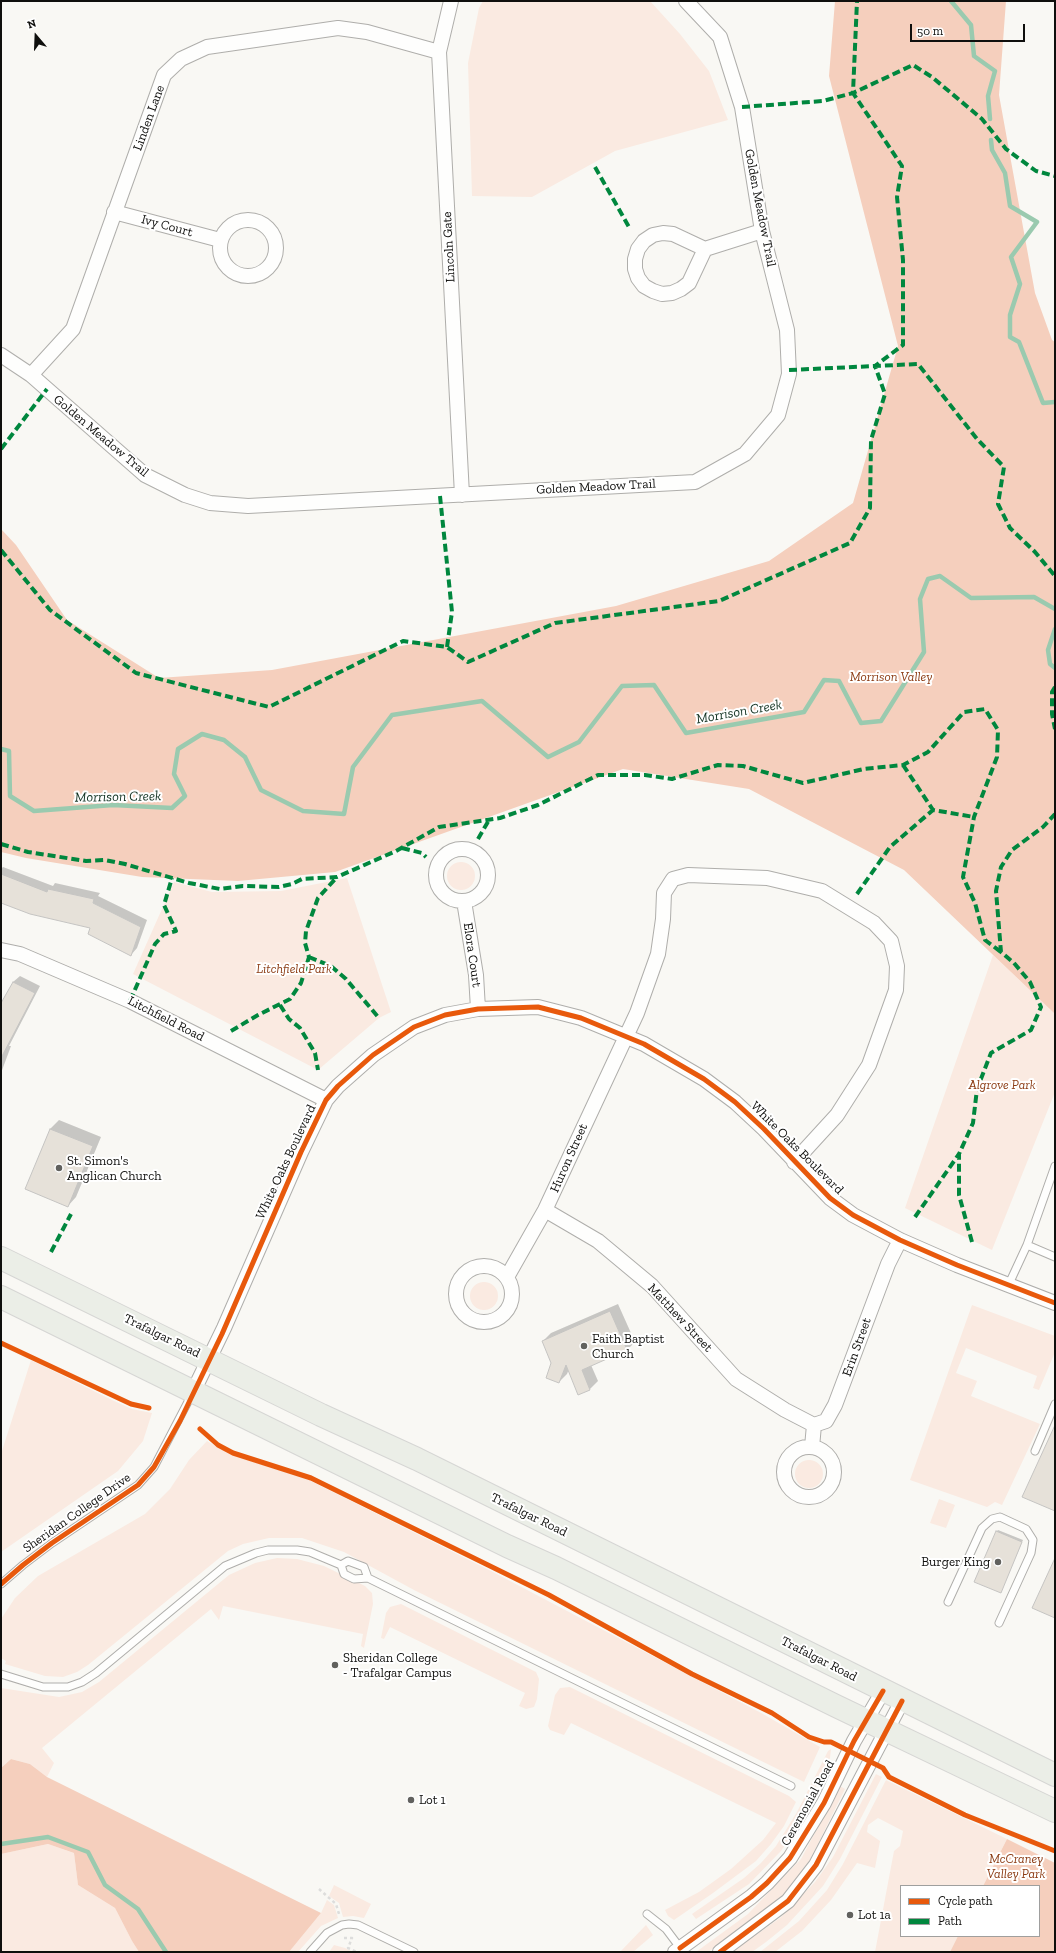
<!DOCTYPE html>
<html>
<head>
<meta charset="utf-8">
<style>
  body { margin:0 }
  #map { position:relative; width:1056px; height:1953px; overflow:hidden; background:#f9f8f4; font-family:"Zilla Slab",serif }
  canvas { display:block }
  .frame { position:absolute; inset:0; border:2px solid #0f0f0d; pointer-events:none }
  .legend { position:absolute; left:900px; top:1885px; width:140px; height:52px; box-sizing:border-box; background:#fff; border:1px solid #9f9f9e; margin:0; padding:5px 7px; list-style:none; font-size:12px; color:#0f0f0d }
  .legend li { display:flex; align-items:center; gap:8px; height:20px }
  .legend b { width:20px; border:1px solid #9f9f9e }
  .north { position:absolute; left:16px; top:16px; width:40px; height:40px; -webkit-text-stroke:3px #fff; paint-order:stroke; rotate:341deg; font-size:11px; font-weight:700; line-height:16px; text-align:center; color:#0f0f0d }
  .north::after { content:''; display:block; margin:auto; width:14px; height:18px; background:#0f0f0d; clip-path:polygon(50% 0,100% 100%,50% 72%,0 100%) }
  .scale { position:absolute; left:910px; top:24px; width:115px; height:18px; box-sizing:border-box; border:2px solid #0f0f0d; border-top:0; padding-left:5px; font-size:12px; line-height:14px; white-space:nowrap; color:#0f0f0d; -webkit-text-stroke:3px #fff; paint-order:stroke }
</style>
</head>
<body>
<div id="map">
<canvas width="1056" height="1953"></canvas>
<div class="frame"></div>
<ul class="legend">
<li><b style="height:5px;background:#e8590c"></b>Cycle path</li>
<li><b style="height:5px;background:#00873e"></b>Path</li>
</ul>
<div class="north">N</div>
<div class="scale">50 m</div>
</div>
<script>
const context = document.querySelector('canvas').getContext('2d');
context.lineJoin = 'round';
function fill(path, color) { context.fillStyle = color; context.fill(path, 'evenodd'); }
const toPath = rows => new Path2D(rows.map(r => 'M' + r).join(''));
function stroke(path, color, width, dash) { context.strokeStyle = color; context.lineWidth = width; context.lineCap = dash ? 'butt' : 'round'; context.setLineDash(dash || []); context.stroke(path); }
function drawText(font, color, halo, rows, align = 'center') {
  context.font = font + ' "Zilla Slab",serif'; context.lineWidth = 4; context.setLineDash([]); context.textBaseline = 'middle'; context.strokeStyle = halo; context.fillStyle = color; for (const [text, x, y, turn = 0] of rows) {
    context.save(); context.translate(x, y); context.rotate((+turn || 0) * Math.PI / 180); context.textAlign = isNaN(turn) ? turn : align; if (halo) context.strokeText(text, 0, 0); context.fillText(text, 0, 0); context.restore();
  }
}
fill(toPath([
  [483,1,650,1,680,34,709,71,728,120,615,151,532,197,472,196,468,63,479,8],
  '447 876a14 14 0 1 1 28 0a14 14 0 1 1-28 0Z',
  [347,878,391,1012,379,1018,318,1070,133,974,174,882,212,892,281,891],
  [993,955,1055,1014,1055,1092,992,1250,905,1208],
  '470 1296a14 14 0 1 1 28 0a14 14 0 1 1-28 0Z',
  [972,1305,1055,1336,1055,1352,1039,1390,1033,1388,1037,1376,966,1348,956,1373,977,1381,971,1396,1040,1424,1002,1505,995,1502,987,1507,910,1480],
  [31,1360,112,1400,132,1409,152,1413,143,1441,118,1471,1,1552,1,1454],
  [207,1441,229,1454,309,1480,491,1571,763,1714,820,1747,804,1782,414,1590,344,1552,302,1538,269,1538,243,1544,228,1551,88,1665,77,1672,63,1677,45,1676,5,1664,6,1661,1,1658,1,1619,15,1598,38,1576,145,1514,170,1489,189,1460],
  '795 1474a14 14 0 1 1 28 0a14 14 0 1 1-28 0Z',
  [939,1499,955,1505,946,1528,930,1523],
  [277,1558,297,1559,324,1566,365,1586,372,1593,373,1604,364,1648,361,1646,363,1634,223,1606,219,1620,211,1609,42,1748,54,1763,47,1777,30,1764,11,1759,1,1768,1,1688,59,1697,82,1692,99,1682,229,1575,255,1563],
  [401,1604,536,1672,539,1679,537,1699,534,1707,526,1709,519,1706,525,1693,390,1627,384,1639,381,1638,386,1613,390,1607],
  [570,1687,789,1796,796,1802,784,1826,771,1844,756,1861,713,1893,674,1920,668,1916,665,1910,699,1892,731,1869,763,1840,776,1823,571,1723,564,1735,550,1730,548,1726,555,1695,560,1688],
  [831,1749,830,1758,794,1832,781,1851,749,1884,696,1919,692,1914,744,1878,761,1863,776,1846,797,1812,828,1751],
  [876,1774,882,1777,840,1859,823,1886,787,1925,766,1942,752,1952,732,1952,780,1918,815,1882,833,1857],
  [886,1780,1007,1839,983,1886,901,1886,901,1936,958,1936,950,1952,875,1952,894,1851,900,1846,903,1831,878,1818,868,1825,867,1832,880,1841,875,1868,857,1863,831,1900,802,1931,775,1952,760,1952,799,1921,827,1890,843,1864],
  [840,1786,845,1789,807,1866,786,1895,765,1913,708,1952,696,1952,748,1914,801,1859],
  [48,1844,74,1853,78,1885,115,1908,132,1941,139,1952,1,1951,1,1854],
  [334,1885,371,1904,364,1918,353,1916,343,1917,339,1903,329,1896],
  [327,1900,334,1905,338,1918,321,1926,298,1952,289,1952,321,1913],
  [646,1925,653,1935,633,1952,620,1952],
  [334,1945,345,1948,353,1952,329,1952]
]), '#faeae1');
fill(toPath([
  [835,1,1006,1,999,95,1035,293,1052,340,1055,342,1055,1014,904,870,749,789,623,769,335,872,238,881,142,877,26,858,1,852,1,529,16,545,67,620,159,678,272,670,616,606,769,561,853,503,898,346,829,76],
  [11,1759,30,1764,47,1777,321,1913,289,1952,139,1952,132,1941,115,1908,78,1885,74,1853,48,1844,1,1854,1,1768],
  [1007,1839,1055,1863,1055,1952,950,1952,958,1936,1039,1936,1039,1886,983,1886]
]), '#f5cfbd');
fill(toPath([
  [3,867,53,886,55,883,100,893,98,896,147,920,137,948,131,955,92,928,1,902,1,869],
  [20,976,40,986,9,1046,11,1046,1,1073,1,1006,13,982],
  [59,1120,101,1137,76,1197,68,1206,26,1189,50,1129],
  [618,1304,635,1342,627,1350,591,1365,598,1381,590,1389,569,1369,567,1374,559,1382,543,1341,551,1333],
  [998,1530,1023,1540,1002,1590,996,1532]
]), '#0003');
stroke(toPath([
  [951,1,971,25,974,56,995,71,988,96,990,119],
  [991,140,992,150,1005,173,1010,206,1037,222,1011,257,1020,284,1010,315,1010,337,1019,342,1043,403,1055,402],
  [1055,629,1048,650,1050,664,1055,668],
  [1,749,9,751,10,796,34,811,113,805,172,808,185,796,174,774,178,749,202,734,224,740,245,757,261,790,303,811,344,814,353,767,392,715,482,701,548,757,579,742,622,686,654,685,686,733,804,712,824,680,839,681,861,723,881,721,924,652,920,599,928,579,940,576,971,598,1034,597,1055,609],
  [1,1844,48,1837,88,1852,105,1885,138,1909,166,1952]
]), '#9acaaf', 4.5);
const building = toPath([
  [1,874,47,892,48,889,94,899,93,903,141,927,131,956,88,934,90,928,30,914,1,903,1,874],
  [13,982,35,993,1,1058,1,1003,13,982],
  [50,1129,93,1146,68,1207,25,1189,50,1129],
  [610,1311,627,1350,582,1370,590,1390,578,1395,566,1365,559,1383,546,1378,551,1363,542,1341,610,1311],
  [1055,1425,1055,1511,1022,1497,1055,1425],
  [996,1531,1022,1542,1001,1593,974,1582,996,1531],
  [1055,1558,1055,1618,1032,1608,1055,1558]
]);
fill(building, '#e6e1d9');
stroke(building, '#c5c4c2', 1);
const service = toPath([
  [1027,1245,1055,1166],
  [1008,1286,1027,1245,1055,1257],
  [1035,1451,1055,1404],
  [341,1565,344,1574,354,1579,368,1578,791,1786],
  [341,1565,348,1561,364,1567,368,1578],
  [1,1584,23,1565,52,1543,138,1485,154,1467,192,1394],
  [948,1602,982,1528,992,1519,1000,1517,1026,1529,1033,1540,1031,1553,999,1623],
  [1,1674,43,1687,68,1687,82,1682,96,1673,225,1566,256,1553,268,1550,297,1550,310,1552,341,1565],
  [647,1914,666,1929,681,1949],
  [310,1952,327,1933,342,1925,349,1924,358,1925,414,1952]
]);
const minor = toPath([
  [451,1,439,52,462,495],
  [114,212,220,240],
  '220 248a28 28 0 1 1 56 0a28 28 0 1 1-56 0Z',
  [663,233,673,234,705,249,689,283,681,289,672,293,662,294,653,291,644,286,638,278,635,269,635,259,638,249,644,241,653,235,663,233],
  [705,249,762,231],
  [1,355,31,375,145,475,185,495,210,503,248,506,695,482,745,454,778,415,789,374,787,330,762,231,742,107,720,37,686,1],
  [31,375,73,329,164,75,181,59,207,47,338,28,367,32,439,52],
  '436 875a26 26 0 1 1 52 0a26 26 0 1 1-52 0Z',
  [464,901,476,975,478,1009],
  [1,950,20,954,130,1001,326,1100],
  [545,1210,598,1241,652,1286,736,1379,785,1410,814,1425],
  '456 1294a28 28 0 1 1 56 0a28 28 0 1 1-56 0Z',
  [507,1277,545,1210,637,1013,658,954,663,919,664,893,673,879,688,875,767,878,822,891,874,923,891,941,897,966,896,990,869,1065,837,1115,794,1162],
  [193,1392,224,1328,301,1152,326,1100,338,1086,373,1055,414,1027,445,1015,478,1009,538,1007,581,1018,644,1044,704,1079,735,1102,764,1129,830,1198,853,1215,900,1240,957,1265,1055,1303],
  '784 1472a25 25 0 1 1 50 0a25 25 0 1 1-50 0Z',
  [812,1447,814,1425,826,1421,835,1405,888,1264,900,1240],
  [675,1952,751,1897,767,1883,790,1858,824,1803,854,1741,883,1691],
  [720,1952,788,1901,816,1865,902,1701]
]);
const primary = toPath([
  [1,1258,321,1415,417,1459,1055,1775],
  [1,1297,507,1546,556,1568,836,1706,1055,1811]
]);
stroke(service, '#afaeab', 9);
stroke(minor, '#afaeab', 16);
stroke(primary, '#d6d6d4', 24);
stroke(toPath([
  [1,1346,4,1344],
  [319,1889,336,1904,339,1914],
  [344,1938,352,1938,348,1948,357,1952]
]), '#dddddc', 2.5, [3, 3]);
stroke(service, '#fefefd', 7);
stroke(minor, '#fefefd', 14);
stroke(primary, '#ebeee7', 22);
stroke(toPath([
  [742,107,823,101,853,93,913,65,932,77,982,119,1006,149,1036,171,1055,176],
  [595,167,629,227],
  [789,370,918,364,977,439,1004,467,998,504,1010,528,1035,552,1055,576],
  [1,449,47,389],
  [440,496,452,612,447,647],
  [1,550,50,610,136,673,269,707,403,641,447,647,468,662,555,623,719,601,850,543,870,508,871,440,885,394,875,366,903,345,903,260,897,197,902,166,853,93,857,1],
  [1055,687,1052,692,1052,714,1055,729],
  [903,765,933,810,974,817],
  [478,839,489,820],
  [1,844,28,852,86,861,105,860,125,864,189,883,220,889,243,886,279,887,292,884,302,879,337,877,396,851,439,827,500,818,538,805,598,775,645,775,672,779,718,765,743,766,803,783,864,769,903,765,928,752,964,712,985,709,998,730,997,757,974,817,963,877,975,903,985,940,1001,952],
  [402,848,422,853,426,857],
  [857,894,890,847,933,810],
  [309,957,331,966,346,979,379,1018],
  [130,1001,155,944,164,934,176,931,164,905,172,878],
  [280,1005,289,1019,300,1028,315,1053,318,1070],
  [231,1031,258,1015,290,999,301,983,309,957,305,943,306,931,318,898,337,877],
  [915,1217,959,1154],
  [972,1242,959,1195,959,1154,973,1123,977,1089,991,1053,1031,1030,1041,1007,1030,982,1014,963,1001,952,996,891,1001,867,1012,850,1043,827,1055,814],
  [51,1252,71,1214]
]), '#00873e', 4, [8, 4]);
stroke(toPath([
  [1,1343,131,1404,149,1408],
  [200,1429,218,1445,233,1453,311,1478,549,1595,692,1674,772,1713,809,1737,824,1742,831,1742,883,1768,889,1777,965,1815,1055,1851],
  [1,1584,23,1565,52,1543,138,1485,154,1467,180,1421,222,1334,301,1152,326,1100,338,1086,373,1055,414,1027,445,1015,478,1009,538,1007,581,1018,644,1044,704,1079,735,1102,764,1129,830,1198,853,1215,900,1240,957,1265,1055,1303],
  [680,1948,751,1897,767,1883,790,1858,824,1803,854,1741,883,1691],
  [720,1952,788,1901,816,1865,902,1701]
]), '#e8590c', 5);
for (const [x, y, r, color] of [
  [59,1168,4,"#61615e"],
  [584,1346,4,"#61615e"],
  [998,1562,4,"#61615e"],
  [335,1665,4,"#61615e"],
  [411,1800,4,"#61615e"],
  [850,1915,4,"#61615e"]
]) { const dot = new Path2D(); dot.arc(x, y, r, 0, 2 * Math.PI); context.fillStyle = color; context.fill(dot); stroke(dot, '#fff', 1.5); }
drawText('13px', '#0f0f0d', '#fff', [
  ["Linden Lane",149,118,-70],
  ["Golden Meadow Trail",760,208,79],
  ["Ivy Court",167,226,15],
  ["Lincoln Gate",449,247,-93],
  ["Golden Meadow Trail",101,436,40],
  ["Golden Meadow Trail",596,487,-3],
  ["Elora Court",472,955,82],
  ["Litchfield Road",166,1019,27],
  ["White Oaks Boulevard",797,1148,45],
  ["Huron Street",569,1158,-66],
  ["White Oaks Boulevard",286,1162,-65],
  ["Matthew Street",680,1318,47],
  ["Trafalgar Road",162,1336,26],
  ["Erin Street",857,1347,-70],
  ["Sheridan College Drive",77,1513,-35],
  ["Trafalgar Road",529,1515,26],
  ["Trafalgar Road",819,1659,27],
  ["Ceremonial Road",808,1803,-61]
]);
drawText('italic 13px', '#8c3c14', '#fff', [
  ["Morrison Valley",891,677],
  ["Litchfield Park",294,969],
  ["Algrove Park",1002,1085],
  ["McCraney",1016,1859],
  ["Valley Park",1016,1874]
]);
drawText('13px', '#0f0f0d', '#fff', [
  ["St. Simon's",67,1161],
  ["Anglican Church",67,1176],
  ["Faith Baptist",592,1339],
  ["Church",592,1354],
  ["Burger King",990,1562,"right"],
  ["Sheridan College",343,1658],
  ["- Trafalgar Campus",343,1673],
  ["Lot 1",419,1800],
  ["Lot 1a",858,1915]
], 'left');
drawText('italic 14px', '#133323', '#fff', [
  ["Morrison Creek",739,712,-10],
  ["Morrison Creek",118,797,-1]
]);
</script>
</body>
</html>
